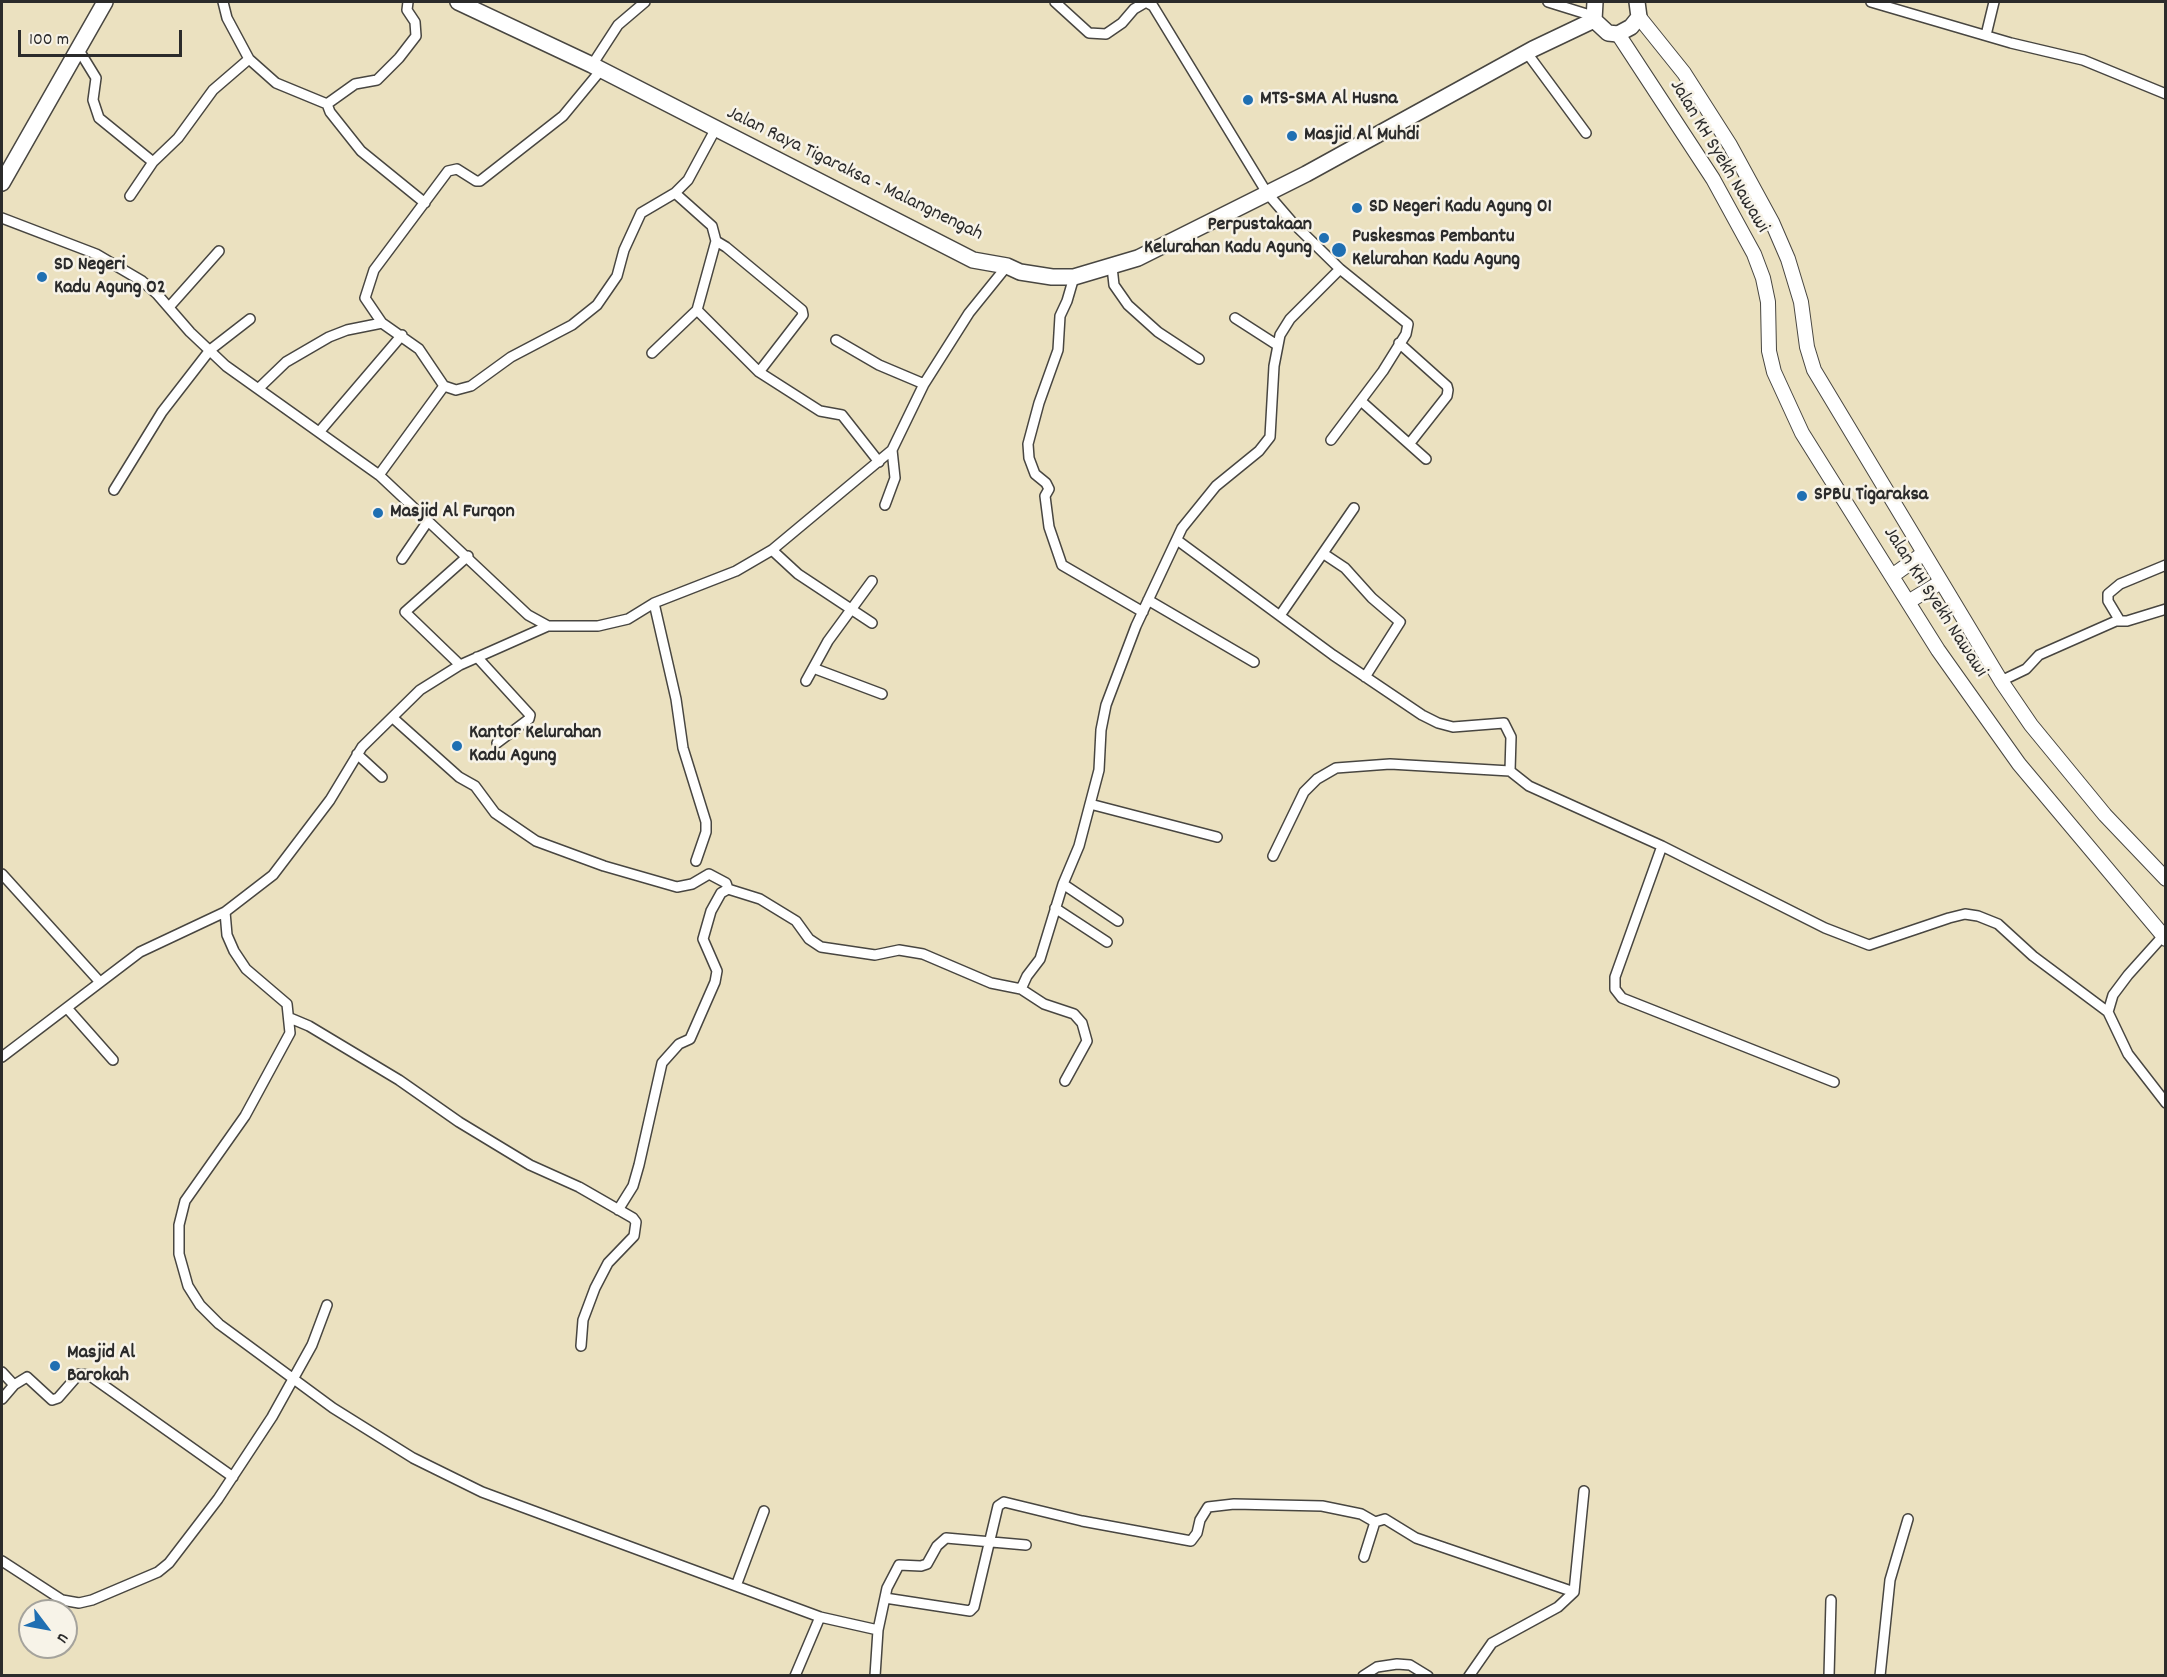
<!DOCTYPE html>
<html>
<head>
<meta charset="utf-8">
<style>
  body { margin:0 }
  #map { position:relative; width:2167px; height:1677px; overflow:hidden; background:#ebe1c0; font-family:Dekko,sans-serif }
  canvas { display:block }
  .frame { position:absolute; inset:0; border:3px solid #2b2b2b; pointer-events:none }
  .north { position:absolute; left:18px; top:1599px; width:60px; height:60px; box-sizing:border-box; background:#f7f3e8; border:2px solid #a5a39c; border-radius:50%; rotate:122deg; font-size:16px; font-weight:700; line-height:24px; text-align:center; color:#2b2b2b }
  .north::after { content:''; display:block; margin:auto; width:21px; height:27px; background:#1f6fb2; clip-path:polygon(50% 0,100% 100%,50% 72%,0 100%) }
  .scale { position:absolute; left:18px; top:30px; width:164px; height:27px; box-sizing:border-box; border:3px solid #2b2b2b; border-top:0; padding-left:8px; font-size:18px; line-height:21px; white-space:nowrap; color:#2b2b2b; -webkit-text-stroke:4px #f7f3e8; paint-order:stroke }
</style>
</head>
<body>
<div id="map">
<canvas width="2167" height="1677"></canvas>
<div class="frame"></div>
<div class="north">U</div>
<div class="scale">100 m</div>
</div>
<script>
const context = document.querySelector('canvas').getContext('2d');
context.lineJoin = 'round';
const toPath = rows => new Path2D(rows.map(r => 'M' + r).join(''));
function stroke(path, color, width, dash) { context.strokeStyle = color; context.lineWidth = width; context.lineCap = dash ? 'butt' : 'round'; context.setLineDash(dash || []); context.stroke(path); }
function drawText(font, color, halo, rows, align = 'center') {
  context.font = font + ' Dekko,sans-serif'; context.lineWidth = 5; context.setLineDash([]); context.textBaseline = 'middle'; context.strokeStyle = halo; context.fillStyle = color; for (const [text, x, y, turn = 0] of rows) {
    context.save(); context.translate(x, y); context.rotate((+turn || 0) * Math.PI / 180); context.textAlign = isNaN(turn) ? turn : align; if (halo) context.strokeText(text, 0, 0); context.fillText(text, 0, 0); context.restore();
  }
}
const street = toPath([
  [408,2,407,10,415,22,416,36,399,58,377,80,355,84,327,104,330,112,361,151,425,203],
  [1055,2,1089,33,1106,34,1122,23,1134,9,1146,2,1153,6,1267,193,1292,222,1340,269,1408,324,1406,334,1383,371,1331,440],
  [1548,2,1593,16],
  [1871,2,2011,43,2083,60,2166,94],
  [1986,35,1994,2],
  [77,47,96,78,93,100,99,118,153,162],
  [1527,53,1586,133],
  [249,59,276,83,327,104],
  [592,65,618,25,645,2],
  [675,193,712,226,716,241,726,247,802,310,803,315,759,372],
  [130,196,153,162,178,138,213,90,249,59,227,18,223,2],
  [2,218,96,254,142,281,157,294,190,332,226,366,379,475,528,615,548,626],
  [1112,267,1114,285,1128,305,1158,332,1199,359],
  [1074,277,1067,301,1060,316,1058,350,1039,403,1028,444,1029,458,1035,474,1046,483,1049,489,1045,496,1049,527,1062,565,1143,612],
  [170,306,219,251],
  [697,310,759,372,820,411,842,415,879,462],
  [1235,318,1277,345],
  [836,340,879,365,924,384],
  [1399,343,1447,386,1448,390,1447,396,1410,443],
  [652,353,697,310,716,241],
  [444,386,419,349,382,323,365,298,374,270,448,171,457,169,476,181,480,181,563,116,601,70],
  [258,389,286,362,329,337,347,330,382,323],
  [1361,401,1426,459],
  [320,431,402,335],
  [379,475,444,386,456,390,471,386,511,357,572,325,597,305,617,276,624,250,641,213,675,193,688,180,715,130],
  [114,490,162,412,210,350,250,319],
  [885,505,895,478,892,450],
  [1177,540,1333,655,1422,715,1438,723,1453,727,1504,723,1511,737,1510,771,1529,786,1662,846,1825,928,1869,945,1949,918,1965,914,1978,916,1998,924,2033,956,2108,1012],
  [772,550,798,574,872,623],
  [1324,554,1345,568,1372,598,1400,622,1365,677],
  [402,559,428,521],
  [1148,600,1254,662],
  [654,603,676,699,683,748,706,822,706,832,696,861],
  [1281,614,1354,508],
  [2120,621,2108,601,2108,594,2120,584,2166,565],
  [477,657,530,715,529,719,497,743],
  [460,665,405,612,468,556],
  [813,668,882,694],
  [806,681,828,641,872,581],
  [2001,681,2026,669,2039,655,2116,621,2127,621,2166,609],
  [393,718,459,777,475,786,495,813,536,841,604,866,677,887,692,884,709,874,726,883,728,889],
  [357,754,382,777],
  [1090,804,1217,837],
  [1662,846,1615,977,1615,989,1622,998,1834,1082],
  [1273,856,1304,792,1317,779,1336,768,1390,764,1510,771],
  [2,874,99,981],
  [1063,884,1118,921],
  [1055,908,1107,942],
  [225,912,227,935,234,951,246,969,287,1004,290,1033,245,1116,185,1201,179,1225,179,1254,188,1286,200,1305,219,1324,333,1408,413,1458,482,1492,820,1617,878,1630,875,1676],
  [2163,936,2128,975,2113,995,2108,1012,2128,1054,2166,1103],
  [67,1008,113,1060],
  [290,1018,309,1026,399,1080,459,1122,530,1165,579,1187,633,1218,636,1222,634,1236,608,1263,595,1288,583,1320,581,1346],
  [2,1057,140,952,225,912,273,875,330,800,362,747,420,690,460,665,548,626,598,626,628,619,654,603,736,571,772,550,892,450,924,384,969,313,1007,266],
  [1065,1081,1087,1041,1082,1023,1074,1014,1044,1004,1021,989,1027,976,1040,959,1063,884,1079,846,1099,770,1101,730,1106,705,1136,626,1182,528,1216,486,1259,451,1270,437,1274,366,1280,335,1290,319,1340,269],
  [618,1210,633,1186,639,1165,662,1063,679,1044,690,1039,715,982,717,971,703,939,711,911,721,893,728,889,760,899,796,921,809,939,821,947,875,955,899,950,923,954,991,983,1021,989],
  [2,1372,14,1385,27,1377,52,1400,58,1398,79,1374,89,1375,233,1477],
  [2,1399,14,1385],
  [1364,1557,1375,1522,1385,1519,1416,1538,1574,1592],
  [2,1561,62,1600,79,1603,92,1600,158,1572,169,1563,218,1499,272,1417,312,1345,327,1305],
  [736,1586,764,1511],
  [885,1598,970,1611,974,1607,998,1506,1004,1502,1082,1521,1191,1541,1197,1533,1200,1520,1208,1507,1234,1504,1322,1506,1361,1514,1375,1522],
  [878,1630,887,1588,899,1565,921,1566,927,1564,937,1546,946,1538,1026,1545],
  [795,1676,820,1617],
  [1363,1676,1377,1667,1397,1664,1410,1665,1428,1676],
  [1469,1676,1492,1643,1558,1607,1574,1592,1584,1491],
  [1829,1676,1831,1600],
  [1880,1676,1890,1580,1908,1519]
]);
const secondary = toPath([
  [1639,17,1684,73,1730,145,1772,222,1788,259,1801,302,1807,347,1814,370,2001,681,2031,725,2105,815,2166,879],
  [1618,34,1713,179,1754,254,1763,278,1768,302,1769,351,1774,372,1802,433,1938,650,2019,764,2166,939],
  [1892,576,1924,553],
  [1908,602,1941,582]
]);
const primary = toPath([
  [458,2,592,65,973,260,1007,266,1020,272,1052,277,1074,277,1138,258,1306,174,1533,49,1594,20],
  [1595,2,1594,20,1608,33,1618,34,1631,27,1639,17,1637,2],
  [2,183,105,2]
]);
stroke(street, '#484641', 12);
stroke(secondary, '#484641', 16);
stroke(primary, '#484641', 18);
stroke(street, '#fff', 9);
stroke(secondary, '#fff', 14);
stroke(primary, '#fff', 15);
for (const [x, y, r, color] of [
  [1248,100,6,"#1f6fb2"],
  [1292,136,6,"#1f6fb2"],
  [1357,208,6,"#1f6fb2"],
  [1324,238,6,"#1f6fb2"],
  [1339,250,8,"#1f6fb2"],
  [42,277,6,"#1f6fb2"],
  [1802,496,6,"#1f6fb2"],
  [378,513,6,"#1f6fb2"],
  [457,746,6,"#1f6fb2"],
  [55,1366,6,"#1f6fb2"]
]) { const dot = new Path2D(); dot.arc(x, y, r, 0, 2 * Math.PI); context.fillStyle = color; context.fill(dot); stroke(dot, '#f7f3e8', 2); }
drawText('bold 20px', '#2b2b2b', '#f7f3e8', [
  ["MTS-SMA Al Husna",1260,100],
  ["Masjid Al Muhdi",1304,136],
  ["SD Negeri Kadu Agung 01",1369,208],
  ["Perpustakaan",1312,226,"right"],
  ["Kelurahan Kadu Agung",1312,249,"right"],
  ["Puskesmas Pembantu",1352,238],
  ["Kelurahan Kadu Agung",1352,261],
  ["SD Negeri",54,266],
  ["Kadu Agung 02",54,289],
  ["SPBU Tigaraksa",1814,496],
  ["Masjid Al Furqon",390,513],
  ["Kantor Kelurahan",469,734],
  ["Kadu Agung",469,757],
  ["Masjid Al",67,1354],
  ["Barokah",67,1377]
], 'left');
drawText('20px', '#2b2b2b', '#f7f3e8', [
  ["Jalan KH Syekh Nawawi",1718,157,59],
  ["Jalan Raya Tigaraksa - Malangnengah",854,175,26],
  ["Jalan KH Syekh Nawawi",1934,603,57]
]);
</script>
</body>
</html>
